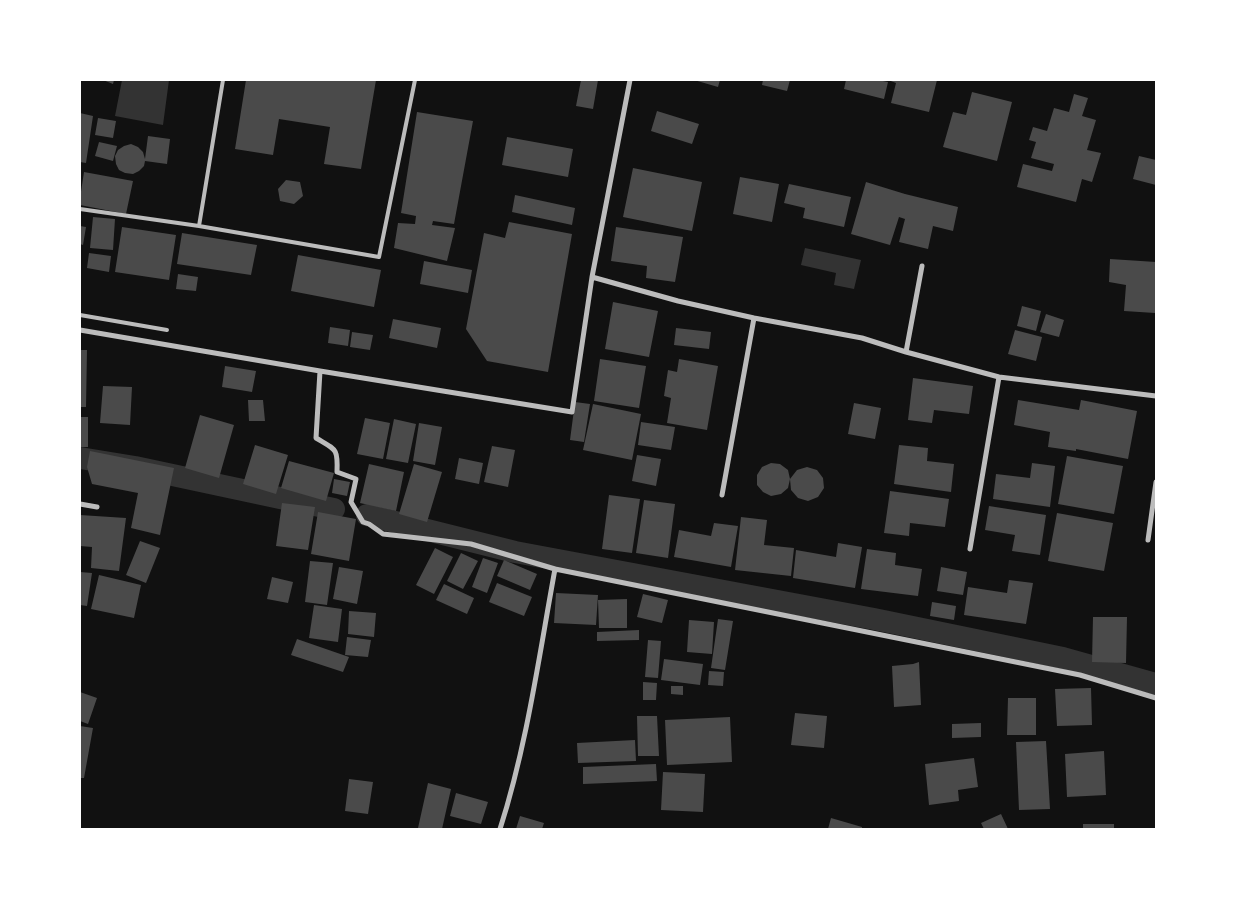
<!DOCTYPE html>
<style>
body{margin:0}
#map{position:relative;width:1236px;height:909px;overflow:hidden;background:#111;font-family:Quicksand,sans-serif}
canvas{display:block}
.frame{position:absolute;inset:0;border:81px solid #fff;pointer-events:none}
</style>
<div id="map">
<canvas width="1236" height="909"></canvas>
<div class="frame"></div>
</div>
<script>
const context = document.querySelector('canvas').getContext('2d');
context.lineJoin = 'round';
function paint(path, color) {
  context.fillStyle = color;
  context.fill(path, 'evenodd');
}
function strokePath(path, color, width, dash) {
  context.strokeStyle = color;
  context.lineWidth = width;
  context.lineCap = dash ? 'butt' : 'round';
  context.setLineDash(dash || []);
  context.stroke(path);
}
const water = new Path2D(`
 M122 80H169L163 125 115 116Z
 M805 248 861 260 854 289 834 285 836 273 801 265Z`);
const canal = new Path2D(`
 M80 458 135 467 280 498 334 509
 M367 515 515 552 874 619 1063 658 1156 684`);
const building = new Path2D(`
 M103 80H114L113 84Z
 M246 80H376L361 169 324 164 330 127 279 119 273 155 235 149Z
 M581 80H598L593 109 576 106Z
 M694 80H720L718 87Z
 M763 80H790L787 91 762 85Z
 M846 80H878L888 82 884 99 844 89Z
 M888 80H937L929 112 891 103 896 83Z
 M972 92 1012 102 997 161 943 147 953 112 966 115Z
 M1074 94 1088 98 1082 116 1096 120 1087 150 1101 153 1092 182 1082 179 1076 202 1017 187 1023 164 1052 171 1054 164 1031 158 1036 142 1029 140 1033 127 1047 131 1054 108 1069 112Z
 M657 111 699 124 692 144 651 131Z
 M417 112 473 121 454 224 433 221 432 225 455 228 447 261 394 248 398 223 415 224 416 216 401 213Z
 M80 113 93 116 86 163 80 162Z
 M98 118 116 121 113 138 95 135Z
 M148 136 170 139 167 164 145 161 144 166 139 171 133 174 125 173 119 170 116 164 115 156 118 150 124 146 131 144 138 147 143 152 145 159Z
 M507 137 573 149 568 177 502 165Z
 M99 142 117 146 113 161 95 156Z
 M1139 156 1156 160V185L1133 179Z
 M633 168 702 182 692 231 623 217Z
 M84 172 133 181 126 214 80 205V198Z
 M740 177 779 184 772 222 733 214Z
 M286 180 300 182 303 196 294 204 280 201 278 189Z
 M866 182 905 194 958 207 953 231 933 226 928 249 899 242 905 219 899 217 890 245 851 234Z
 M789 184 851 197 844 227 803 218 805 208 784 203Z
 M515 195 575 208 572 225 512 212Z
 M93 217 115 219 113 250 90 248Z
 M509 222 572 234 548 372 487 361 466 329 484 233 505 238Z
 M80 226 86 227 83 245 80 244Z
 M122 227 176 235 169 280 115 272Z
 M616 227 683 237 675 282 646 278 647 266 611 261Z
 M182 233 257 245 251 275 177 264Z
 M89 253 111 256 109 272 87 268Z
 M298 255 381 270 374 307 291 291Z
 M1110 259 1156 262 1155 313 1124 311 1126 285 1109 282Z
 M424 261 472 270 468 293 420 284Z
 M178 274 198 277 196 291 176 289Z
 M613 302 658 311 649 357 605 349Z
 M1022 306 1041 311 1036 331 1017 326Z
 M1046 314 1064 320 1059 337 1040 332Z
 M393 319 441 328 437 348 389 338Z
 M330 327 350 330 348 346 328 343Z
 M676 328 711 332 709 349 674 345Z
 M1015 330 1042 337 1036 361 1008 354Z
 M352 332 373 335 370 350 350 347Z
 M80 350H87L86 407H80Z
 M600 359 646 366 639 408 594 401Z
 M679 359 718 366 707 430 667 423 671 398 664 396 668 370 677 372Z
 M225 366 256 371 252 392 222 387Z
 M913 378 973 386 969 414 934 410 932 423 908 420Z
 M103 386 132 387 130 425 100 423Z
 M248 400H263L265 421H249Z
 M1018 400 1079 410 1081 400 1137 411 1128 459 1076 449V451L1048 447 1050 432 1014 425Z
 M575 402 590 404 584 442 570 440Z
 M854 403 881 408 875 439 848 434Z
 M593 404 641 414 632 460 583 450Z
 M200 415 234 425 219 478 185 468Z
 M80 417H88V447H80Z
 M365 418 390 423 383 459 357 454Z
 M394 419 416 424 408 463 386 459Z
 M641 422 675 427 671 450 638 445Z
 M419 423 442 427 435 465 413 461Z
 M255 445 288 455 276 494 243 484Z
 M899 445 928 448 927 461 954 464 951 492 894 484Z
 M492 446 515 450 508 487 484 482Z
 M90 451 174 468 160 535 131 528 138 493 92 484 87 467Z
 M637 455 661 459 656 486 632 481Z
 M1067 456 1123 466 1114 514 1058 504Z
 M459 458 483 463 479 484 455 479Z
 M289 461 334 473 326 501 281 488Z
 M771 463 780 464 788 470 790 479 797 470 807 467 817 470 823 478 824 488 818 497 808 501 798 498 791 490 790 479 788 488 781 494 771 496 763 492 757 485V475L762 467Z
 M1032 463 1055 466 1050 507 993 499 996 474 1030 478Z
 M369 464 404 472 396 511 360 503Z
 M414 464 442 472 427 522 399 514Z
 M334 479 350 482 347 496 332 493Z
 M890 491 949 499 945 527 910 523 909 536 884 533Z
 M609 495 640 499 632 553 602 549Z
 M644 500 675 504 668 558 636 553Z
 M282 503 315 507 308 550 276 546Z
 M989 506 1046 515 1040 555 1012 551 1015 535 985 530Z
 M318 512 356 519 349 561 311 554Z
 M1057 513 1113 523 1104 571 1048 561Z
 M80 515 126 518 119 571 91 568 92 547 80 546Z
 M741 517 767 520 764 545 794 548 791 576 735 570Z
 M714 523 738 526 731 567 674 557 679 530 711 536Z
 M140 541 160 548 146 583 126 575Z
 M838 543 862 547 855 588 793 578 796 550 836 557Z
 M435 548 453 557 434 594 416 585Z
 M867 549 896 553 895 565 922 569 918 596 861 589Z
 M461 553 478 561 463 589 447 581Z
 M483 558 498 563 487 593 472 587Z
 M504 560 537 574 530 590 497 576Z
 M310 561 333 563 327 605 305 602Z
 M339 567 363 571 357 604 333 599Z
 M941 567 967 572 963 595 937 591Z
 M80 572 92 573 87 606 80 605Z
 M99 575 141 585 134 618 91 609Z
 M272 577 293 582 288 603 267 599Z
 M1009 580 1033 583 1026 624 964 615 968 587 1007 593Z
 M497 583 532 597 524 616 489 602Z
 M444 584 474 598 467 614 436 600Z
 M556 593 598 595 596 625 554 623Z
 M643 594 668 600 662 623 637 617Z
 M627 599V628H599L598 600Z
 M932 602 956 606 954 620 930 616Z
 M314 605 342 609 338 642 309 638Z
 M349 611 376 613 374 637 348 634Z
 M1093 617H1127L1126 663 1092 662Z
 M718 619 733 621 725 670 711 668Z
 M689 620 714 622 712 654 687 652Z
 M639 630V640L597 641V632Z
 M347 637 371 640 368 657 345 655Z
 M297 639 349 657 343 672 291 655Z
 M648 640 661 641 658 678 645 677Z
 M664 659 703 664 700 685 661 680Z
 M919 662 921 705 894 707 892 666 913 664Z
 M709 671 724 672 723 686 708 685Z
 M643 682 657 683 656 700H643Z
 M671 686H683V695L671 694Z
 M1091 688 1092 725 1057 726 1055 689Z
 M80 692 97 698 88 724 80 721Z
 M1008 698H1036V735H1007Z
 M795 713 827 716 824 748 791 745Z
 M637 716H657L659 756H638Z
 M730 717 732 762 667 765 665 720Z
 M981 723V737L952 738V724Z
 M80 726 93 728 84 778H80Z
 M635 740 636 761 578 763 577 743Z
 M1046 741 1050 809 1019 810 1016 742Z
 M1104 751 1106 795 1067 797 1065 754Z
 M974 758 978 787 958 790 959 801 929 805 925 764Z
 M656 764 657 781 583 784V767Z
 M663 772 705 774 703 812 661 810Z
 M349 779 373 782 368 814 345 811Z
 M428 783 451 789 442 829 418 828Z
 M456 793 488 802 481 824 450 816Z
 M1001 814 1008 829H984L981 823Z
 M520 816 544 823 542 829H516Z
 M831 818 862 827V829H828Z
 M1083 824H1114V829H1083Z`);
const service = new Path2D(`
 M80 209 199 226 379 257 415 80
 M199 226 223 80
 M80 315 167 330`);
const minor = new Path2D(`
 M592 277 678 301 754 318 862 338 906 352 999 377 1156 396
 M80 330 320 371 572 412 592 277 630 80
 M906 352 922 266
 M320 371 316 438C336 450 338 448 337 472L356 479 351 502 363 522 369 524 383 534 471 544 555 569
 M722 495 754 318
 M80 504 97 507
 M1148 540 1156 482
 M970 549 999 377
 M500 829C527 745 539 656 555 569L1080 675 1156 698`);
paint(water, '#333');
strokePath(canal, '#333', 22);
paint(building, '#4a4a4a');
strokePath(service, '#bcbcbc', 4);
strokePath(minor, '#bcbcbc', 5);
</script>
